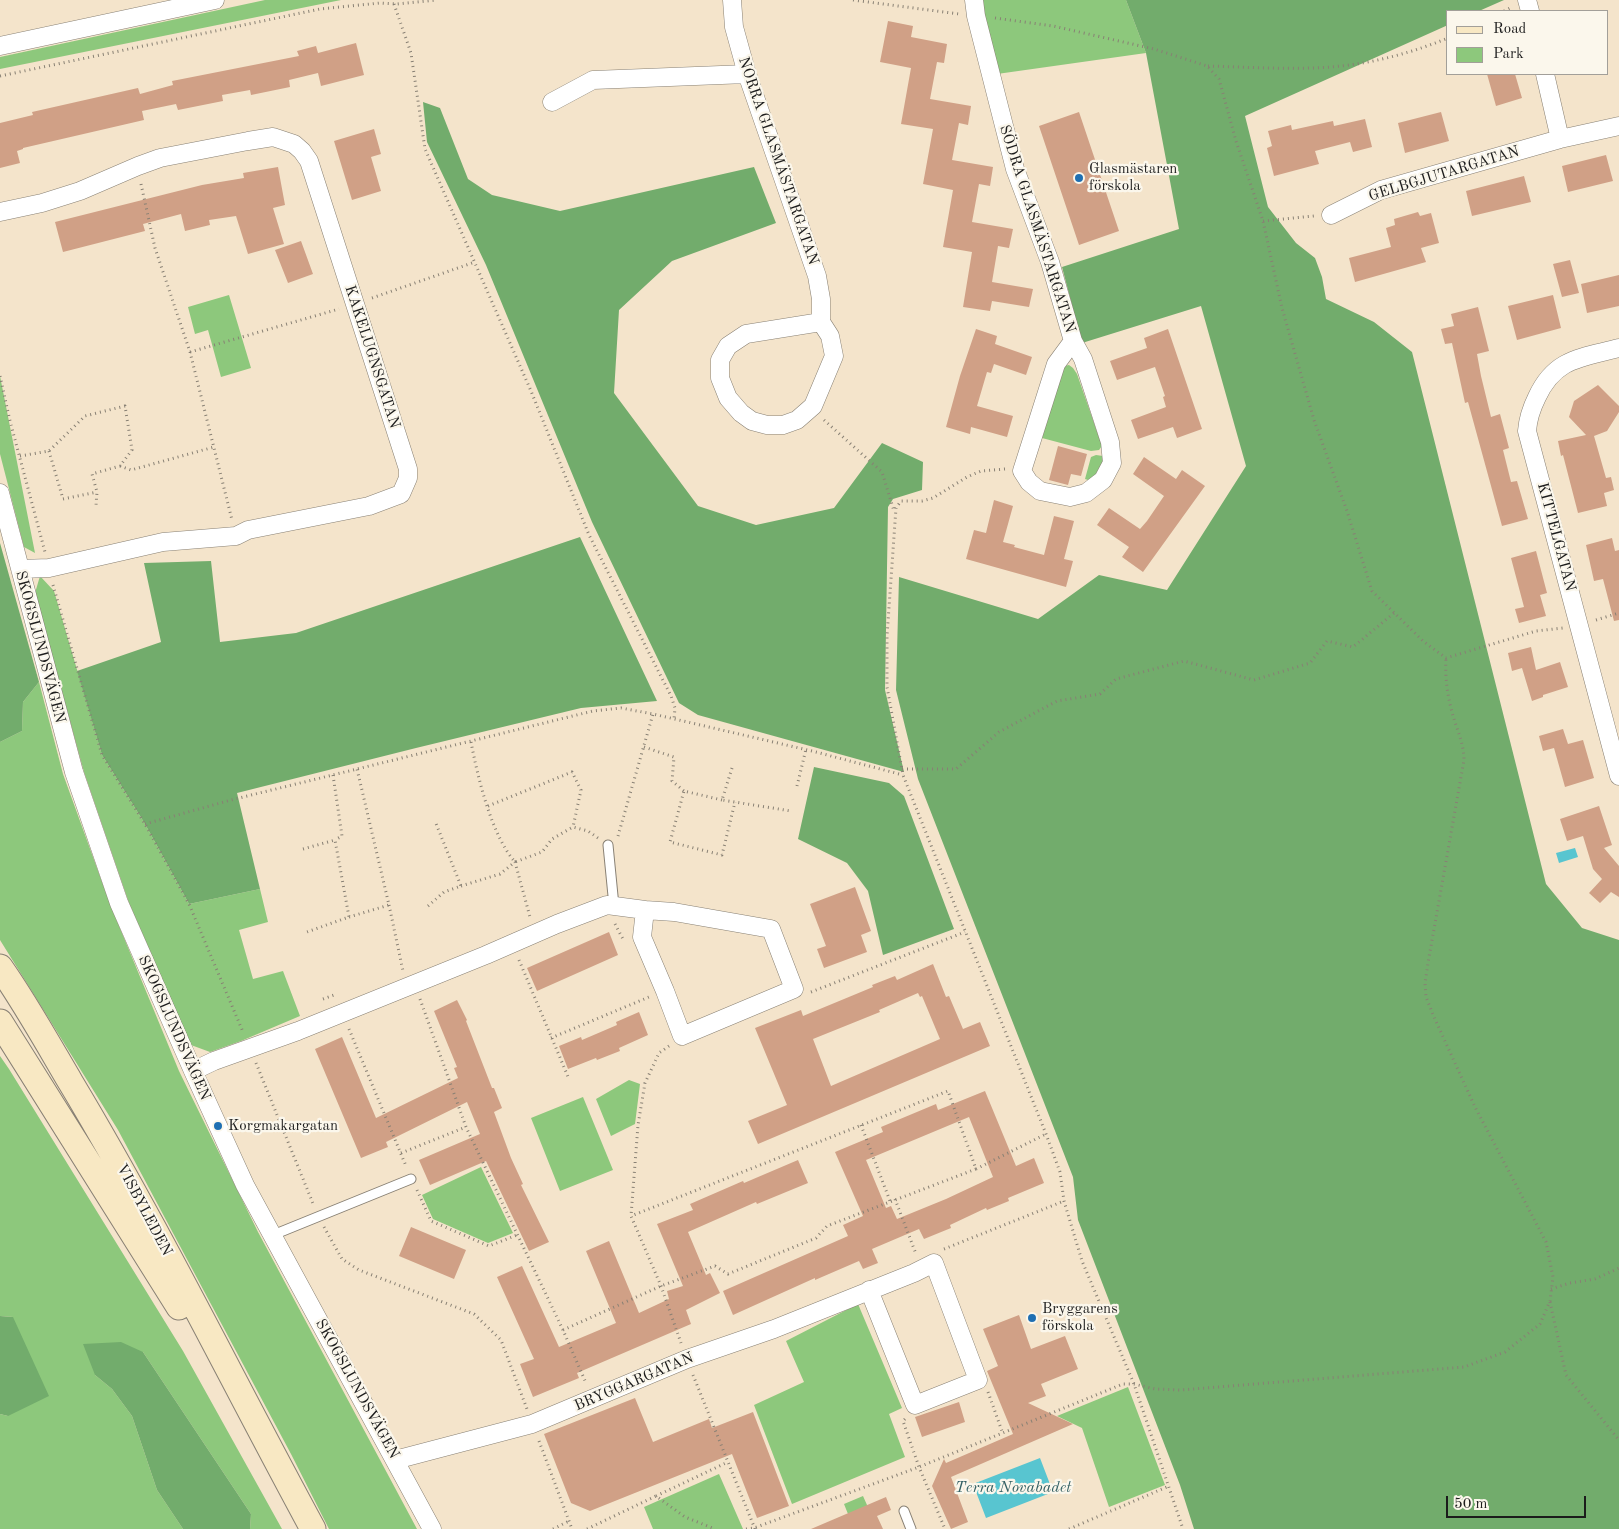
<!DOCTYPE html>
<meta charset="utf-8">
<style>
body{margin:0}
#map{position:relative;width:1619px;height:1529px;overflow:hidden;background:#f4e4cb;font-family:"Old Standard TT",serif}
canvas{display:block}
.legend{position:absolute;left:1446px;top:10px;width:162px;height:65px;box-sizing:border-box;background:#fbf7ec;border:1px solid #a29f99;margin:0;padding:6px 9px;list-style:none;font-size:15px;color:#1c1c1c}
.legend li{display:flex;align-items:center;gap:10px;height:25px}
.legend b{width:25px;border:1px solid #a29f99}
.scale{position:absolute;left:1446px;top:1496px;width:140px;height:22px;box-sizing:border-box;border:2px solid #1c1c1c;border-top:0;padding-left:6px;font-size:15px;line-height:18px;white-space:nowrap;color:#1c1c1c;-webkit-text-stroke:4px #fbf7ec;paint-order:stroke}
</style>
<div id="map">
<canvas width="1619" height="1529"></canvas>
<ul class="legend">
<li><b style="height:6px;background:#f8e8c3"></b>Road</li>
<li><b style="height:14px;background:#8dc87c"></b>Park</li>
</ul>
<div class="scale">50 m</div>
</div>
<script>
const context = document.querySelector('canvas').getContext('2d');
context.lineJoin = 'round';
function paint(path, color) {
  context.fillStyle = color;
  context.fill(path, 'evenodd');
}
function strokePath(path, color, width, dash) {
  context.strokeStyle = color;
  context.lineWidth = width;
  context.lineCap = dash ? 'butt' : 'round';
  context.setLineDash(dash || []);
  context.stroke(path);
}
function write(font, color, halo, rows, align = 'center') {
  context.font = font + ' "Old Standard TT",serif';
  context.lineWidth = 4.5;
  context.setLineDash([]);
  context.textBaseline = 'middle';
  context.strokeStyle = halo;
  context.fillStyle = color;
  for (const [text, x, y, turn = 0] of rows) {
    context.save();
    context.translate(x, y);
    context.rotate((+turn || 0) * Math.PI / 180);
    context.textAlign = isNaN(turn) ? turn : align;
    if (halo) context.strokeText(text, 0, 0);
    context.fillText(text, 0, 0);
    context.restore();
  }
}
const green = new Path2D(`
 M265 0H350H341L0 69V57Z
 M982 0H1126L1146 53 997 74 981 8Z
 M229 295 251 368 221 377 208 330 195 334 188 307Z
 M1069 365 1073 368 1077 374 1102 446 1099 450 1091 451 1042 438 1064 366Z
 M0 376 35 553 24 547 0 454Z
 M1096 455 1103 456C1106 465 1097 474 1091 481L1085 479 1091 457Z
 M40 576 54 591 102 755 145 824 189 904 260 889 268 922 239 930 253 979 283 971 300 1016 241 1041 210 1052 191 1045 129 903 84 772 35 593Z
 M39 682 63 774 110 904 179 1071 258 1232 417 1529H329L291 1454 118 1130 0 940V742L22 731 23 702Z
 M0 1056 9 1069 183 1351 282 1529H250L251 1514 143 1352 95 1375 112 1389 132 1416 157 1490 183 1529H0V1414L8 1416 13 1317 0 1316Z
 M629 1080 640 1084 635 1124 611 1136 596 1099Z
 M583 1097 613 1170 560 1191 531 1118Z
 M481 1167 513 1233 488 1243 433 1219 422 1195Z
 M858 1304 902 1408 889 1414 905 1457 792 1504 754 1405 804 1382 786 1341Z
 M1128 1387 1165 1485 1109 1507 1082 1428 1057 1416Z
 M719 1474 743 1529H653L644 1507Z
 M863 1496 875 1523 854 1529 844 1504Z`);
const forest = new Path2D(`
 M1126 0H1504L1479 11H1448V25L1245 116 1268 207 1296 243 1315 258 1322 277 1326 299 1374 322 1412 352 1546 884 1582 928 1619 940V1529H1194L1180 1485 1078 1220 1073 1177 918 779 896 690 899 577 1038 619 1099 575 1167 590 1246 466 1201 306 1082 343 1062 267 1179 229 1146 53Z
 M423 102 440 108 468 179 492 195 560 211 754 167 776 223 672 261 619 310 614 393 698 506 756 525 834 508 882 443 923 462 922 490 893 499 888 507 885 690 904 772 698 715 679 703 592 522 486 265 427 142Z
 M580 537 657 701 581 708 416 748 237 793 260 889 189 904 145 824 102 755 77 671 161 642 144 563 211 561 220 642 296 633Z
 M0 543 39 682 23 702 22 731 0 742Z
 M814 767 889 783 904 796 954 929 883 955 868 891 847 863 798 839Z
 M0 1316 13 1317 49 1396 8 1416 0 1414Z
 M121 1342 143 1352 251 1514 250 1529H183L157 1490 132 1416 112 1389 95 1375 83 1344Z`);
const water = new Path2D(`
 M1575 848 1578 857 1559 863 1556 853Z
 M1040 1458 1053 1492 986 1518 973 1484Z`);
const building = new Path2D(`
 M888 21 913 26 911 37 947 44 944 63 937 62 930 99 971 106 968 125 959 123 952 160 993 167 990 186 979 184 972 222 1013 229 1009 248 998 246 992 282 1033 289 1029 307 992 301 990 311 963 307 972 252 943 247 953 190 923 184 933 129 901 124 911 68 880 62Z
 M356 43 364 75 321 86 318 73 289 80 290 87 251 95 250 90 222 95 223 101 178 110 176 104 142 111 144 120 23 148V149L17 151 20 163 0 168V123L33 115 32 112 138 88 140 94 173 85 172 81 299 56 297 51 316 46 318 53Z
 M1487 74H1515L1522 98 1496 106Z
 M1079 112 1119 231 1079 245 1039 126Z
 M1441 112 1449 141 1405 153 1398 123Z
 M1365 119 1372 147 1353 152 1350 142 1315 151 1319 164 1274 176 1267 148 1272 146 1268 131 1291 125 1292 130 1333 121 1334 126Z
 M374 129 381 154 371 157 381 191 352 200 334 141Z
 M1606 155 1613 181 1568 192 1562 166Z
 M278 167 285 205 273 208 284 244 248 254 236 216 209 220 210 225 185 231 181 214 143 224 145 231 63 252 55 222 202 185 244 178 243 173Z
 M1524 176 1531 202 1472 216 1466 191Z
 M1418 212 1420 216 1431 213 1439 243 1421 248 1426 262 1355 282 1349 258 1391 247 1386 228 1395 225 1394 219Z
 M301 241 313 274 288 283 275 250Z
 M1570 260 1579 293 1562 297 1553 264Z
 M1619 275V306L1587 313 1581 284Z
 M1553 295 1561 328 1517 340 1508 306Z
 M1478 307 1489 351 1477 354 1481 376 1491 417 1500 414 1509 448 1503 450 1511 482 1517 481 1528 519 1502 526 1468 402 1465 403 1452 343 1445 344 1441 329 1454 326 1451 314Z
 M976 329 997 336 995 344 1032 357 1026 375 994 364 991 373 987 372 977 406 1013 416 1007 437 971 427 970 434 946 427 960 376Z
 M1168 329 1202 429 1177 438 1173 427 1138 439 1131 420 1166 407 1163 397 1165 396 1155 367 1117 380 1110 361 1147 348 1144 338Z
 M1598 385 1619 406V412L1607 431 1594 436 1606 478 1611 477 1614 490 1604 493 1607 506 1578 513 1563 455 1561 456 1558 441 1586 435 1569 417 1574 401Z
 M1058 446 1087 454 1081 476 1071 474 1068 485 1049 480Z
 M1144 457 1176 479 1182 470 1205 486 1143 572 1122 557 1129 547 1097 525 1109 508 1140 529 1147 521 1164 496 1133 474Z
 M994 500 1013 506 1003 542 1015 545 1014 547 1044 555 1054 516 1074 521 1064 559 1073 561 1066 587 966 559 974 530 986 533Z
 M1612 538 1615 551 1619 550V620L1614 621 1603 579 1594 581 1586 545Z
 M1536 551 1547 593 1540 595 1546 616 1519 623 1515 609 1524 607 1511 558Z
 M1531 647 1536 670 1560 662 1568 687 1543 695V697L1532 701 1522 668 1512 671 1508 653Z
 M1563 729 1568 744 1583 740 1594 778 1565 787 1554 748 1543 751 1539 736Z
 M1599 806 1612 845 1604 848 1619 866V897L1611 892 1600 903 1589 893 1602 879 1593 869 1583 836 1567 841 1560 819Z
 M855 887 871 931 861 935 867 952 824 968 817 949 826 946 810 904Z
 M609 932 618 955 537 991 527 968Z
 M933 964 946 997 949 996 963 1029 980 1022 990 1046 758 1144 748 1121 787 1105 755 1028 801 1010 803 1016 873 987 872 985 895 976 897 980ZM918 993 920 997 922 996 940 1039 831 1086 813 1039 880 1012 879 1010Z
 M457 1000 467 1020 466 1021 492 1088H494L502 1108 494 1112 511 1158 523 1184 521 1185 549 1242 529 1251 486 1161 430 1185 419 1160 480 1134 467 1102 386 1142 388 1147 361 1158 315 1049 342 1037 376 1118 458 1078 454 1068 457 1067 434 1011Z
 M639 1012 648 1035 619 1048 620 1051 597 1060 596 1058 568 1069 559 1046 581 1037 582 1040 617 1025 616 1022Z
 M985 1091 1016 1166 1034 1158 1044 1183 1008 1198 1009 1201 987 1210 986 1208 950 1225 951 1228 924 1239 919 1229 872 1249 878 1263 863 1269 859 1261 815 1280V1278L733 1315 723 1291 848 1236 843 1225 863 1216 835 1152 883 1132 881 1127 936 1104 938 1110ZM969 1117 993 1177 946 1199 897 1219 891 1206 886 1208 866 1160Z
 M798 1160 808 1183 757 1204 756 1202 688 1232 706 1275 710 1273 720 1293 686 1310 691 1324 577 1373 579 1378 533 1397 520 1364 534 1359 497 1277 522 1266 559 1347 616 1323 586 1251 609 1241 639 1313 669 1299 667 1291 683 1286 657 1224 693 1210 690 1204 743 1181 744 1183Z
 M411 1227 466 1250 454 1279 399 1256Z
 M1019 1315 1031 1349 1065 1336 1078 1369 1041 1384 1046 1396 1028 1403 1073 1424 951 1477 968 1522 951 1529 932 1486 944 1459 946 1463 1013 1434 987 1371 998 1366 983 1329Z
 M635 1398 653 1442 709 1419 712 1428 753 1412 789 1506 757 1518 732 1454 590 1511 571 1503 544 1434Z
 M959 1402 965 1422 922 1437 915 1417Z
 M886 1497 891 1510 877 1516 883 1529H811Z`);
const path = new Path2D(`
 M853 0 959 14
 M394 4 411 53 425 149 531 391 589 535 671 696 675 708 674 719
 M1504 11 1510 8
 M995 18 1053 26 1154 49 1207 66 1219 79 1236 141 1263 221 1282 308 1314 420 1347 511 1372 591 1423 641 1446 658 1536 631 1563 628
 M1208 66C1242 67 1276 69 1311 68 1358 67 1404 56 1448 38
 M0 76 320 9 380 3 397 4 437 0
 M141 184 155 248 190 352 232 520
 M1263 221 1314 216
 M372 298 475 262
 M190 352 339 309
 M0 376 10 421 45 552
 M824 420 882 472 894 511
 M49 451 63 499 97 492
 M20 456 49 451 85 416 125 406 132 450 120 466 92 474 97 492 96 505
 M120 466 131 470 214 447
 M1005 469 981 471 967 477 933 498 922 501H901L896 508 887 636V687L903 775 1046 1134 1060 1172 1064 1201 1082 1261 1134 1384 1183 1529
 M53 585 102 755 145 824 189 904 243 1032
 M1596 620 1619 613
 M471 742C478 778 491 834 515 862L542 852 552 839 573 827 588 831 598 838
 M644 747 674 757 672 781 684 791
 M732 768 722 800 791 811
 M902 769H956L999 732 1057 701 1100 694 1116 679 1184 661 1254 680 1310 663 1327 641 1353 647 1394 613
 M333 775 342 836 335 840
 M797 786 806 749
 M722 800 684 791 670 842 722 855 735 802
 M488 806 572 772 581 790 573 827
 M145 824 231 800 593 711 621 708 653 714 812 751 903 775
 M618 836 653 714
 M303 849 335 840 349 917 304 933
 M461 886 500 874 515 862 530 917
 M389 905 403 971
 M428 906 444 892 461 886 435 821
 M349 917 389 905 357 769
 M615 924 624 941
 M519 960 569 1079
 M811 992 965 932
 M323 999 334 995
 M420 999 466 1127 563 1330 586 1383
 M349 1029 406 1166
 M551 1038 649 997
 M669 1046 659 1053 645 1083 638 1125 631 1216 661 1286 681 1343
 M256 1063 314 1206
 M861 1125 890 1201
 M401 1153 466 1127
 M976 1169 1046 1134
 M417 1190 431 1221 489 1246 517 1235
 M895 1199 916 1254
 M324 1227 342 1259 359 1270 474 1314 501 1340 527 1409
 M944 1249 1064 1201
 M1551 1289 1570 1283 1595 1279 1619 1268
 M1550 1302 1566 1375 1619 1440
 M563 1330 661 1286 715 1266 728 1274 816 1238 827 1226 976 1169 948 1091 631 1216
 M693 1375 755 1529
 M988 1392 1003 1434
 M905 1419 903 1421 919 1467 945 1529
 M539 1441 572 1529
 M656 1496 728 1462
 M553 1529 569 1521
 M587 1529 656 1496 685 1517 715 1529
 M746 1529 754 1528 919 1467 1123 1384H1134L1155 1389 1181 1390 1464 1367 1505 1352 1540 1324 1550 1301 1553 1277 1546 1242 1475 1107 1434 1017 1426 997 1425 983 1428 963 1464 760C1464 743 1456 728 1452 712 1447 694 1445 676 1446 658
 M1069 1529 1169 1486`);
const service = new Path2D(`
 M608 845 614 906
 M273 1235 411 1179
 M904 1511 911 1529`);
const minor = new Path2D(`
 M732 0 734 27 747 74 817 276 821 299V322L830 336 834 356 813 406 797 420 783 425H767L752 421 741 413 728 398 720 378V360L728 346 746 334 821 322
 M974 0 976 16 1015 169 1050 262 1073 341 1083 359 1110 442 1112 463 1103 480 1086 493 1070 497 1040 491 1029 482 1022 471 1056 364 1073 341
 M1527 0 1530 11
 M0 46 215 0
 M1545 74 1560 139
 M552 102 593 80 747 74
 M0 212 42 203 80 191 138 166 160 158 248 141 273 137 294 144 302 151 309 161 408 469V478L401 494 369 506 248 530 236 536 163 542 49 568 20 569
 M1331 215 1381 190 1560 139 1619 126
 M1619 348C1581 358 1555 358 1537 397 1531 409 1528 418 1527 431L1619 776
 M0 493 74 772 119 903 193 1071 245 1185 432 1529
 M193 1071 214 1061 298 1031 486 955 557 924 607 905 645 910 642 937 665 991 682 1036 794 989 771 929 674 912 645 910
 M395 1460 532 1424 687 1359 774 1329 914 1273 934 1263 978 1380 915 1405 869 1290`);
const secondary = new Path2D(`
 M0 967C26 1004 48 1044 71 1083 158 1228 232 1380 313 1529
 M0 1022 179 1307`);
const markers = [
 [1079,178,5,"#1f6fb2"],
 [218,1126,5,"#1f6fb2"],
 [1032,1318,5,"#1f6fb2"]
];
const streetNames = [
 ["NORRA GLASMÄSTARGATAN",778,161,71],
 ["GELBGJUTARGATAN",1444,174,-17],
 ["SÖDRA GLASMÄSTARGATAN",1037,229,72],
 ["KAKELUGNSGATAN",372,357,72],
 ["KITTELGATAN",1556,537,75],
 ["SKOGSLUNDSVÄGEN",40,647,75],
 ["SKOGSLUNDSVÄGEN",174,1028,66],
 ["VISBYLEDEN",144,1210,62],
 ["BRYGGARGATAN",634,1382,-23],
 ["SKOGSLUNDSVÄGEN",357,1389,61]
];
const poiNames = [
 ["Glasmästaren",1089,169],
 ["förskola",1089,186],
 ["Korgmakargatan",228,1126],
 ["Bryggarens",1042,1309],
 ["förskola",1042,1326]
];
const waterNames = [
 ["Terra Novabadet",1013,1488]
];
paint(green, '#8dc87c');
paint(forest, '#72ac6c');
paint(water, '#58c5d0');
paint(building, '#d0a086');
strokePath(service, '#888074', 11);
strokePath(minor, '#888074', 19);
strokePath(secondary, '#888074', 27);
strokePath(path, '#888074', 3, [1, 4]);
strokePath(service, '#fff', 9);
strokePath(minor, '#fff', 18);
strokePath(secondary, '#f8e8c3', 25);
for (const [x, y, r, color] of markers) {
  const dot = new Path2D();
  dot.arc(x, y, r, 0, 2 * Math.PI);
  context.fillStyle = color;
  context.fill(dot);
  strokePath(dot, '#fbf7ec', 2);
}
write('15px', '#1c1c1c', '#fbf7ec', streetNames);
write('15px', '#1c1c1c', '#fbf7ec', poiNames, 'left');
write('italic 16px', '#346064', '#fbf7ec', waterNames);
</script>
